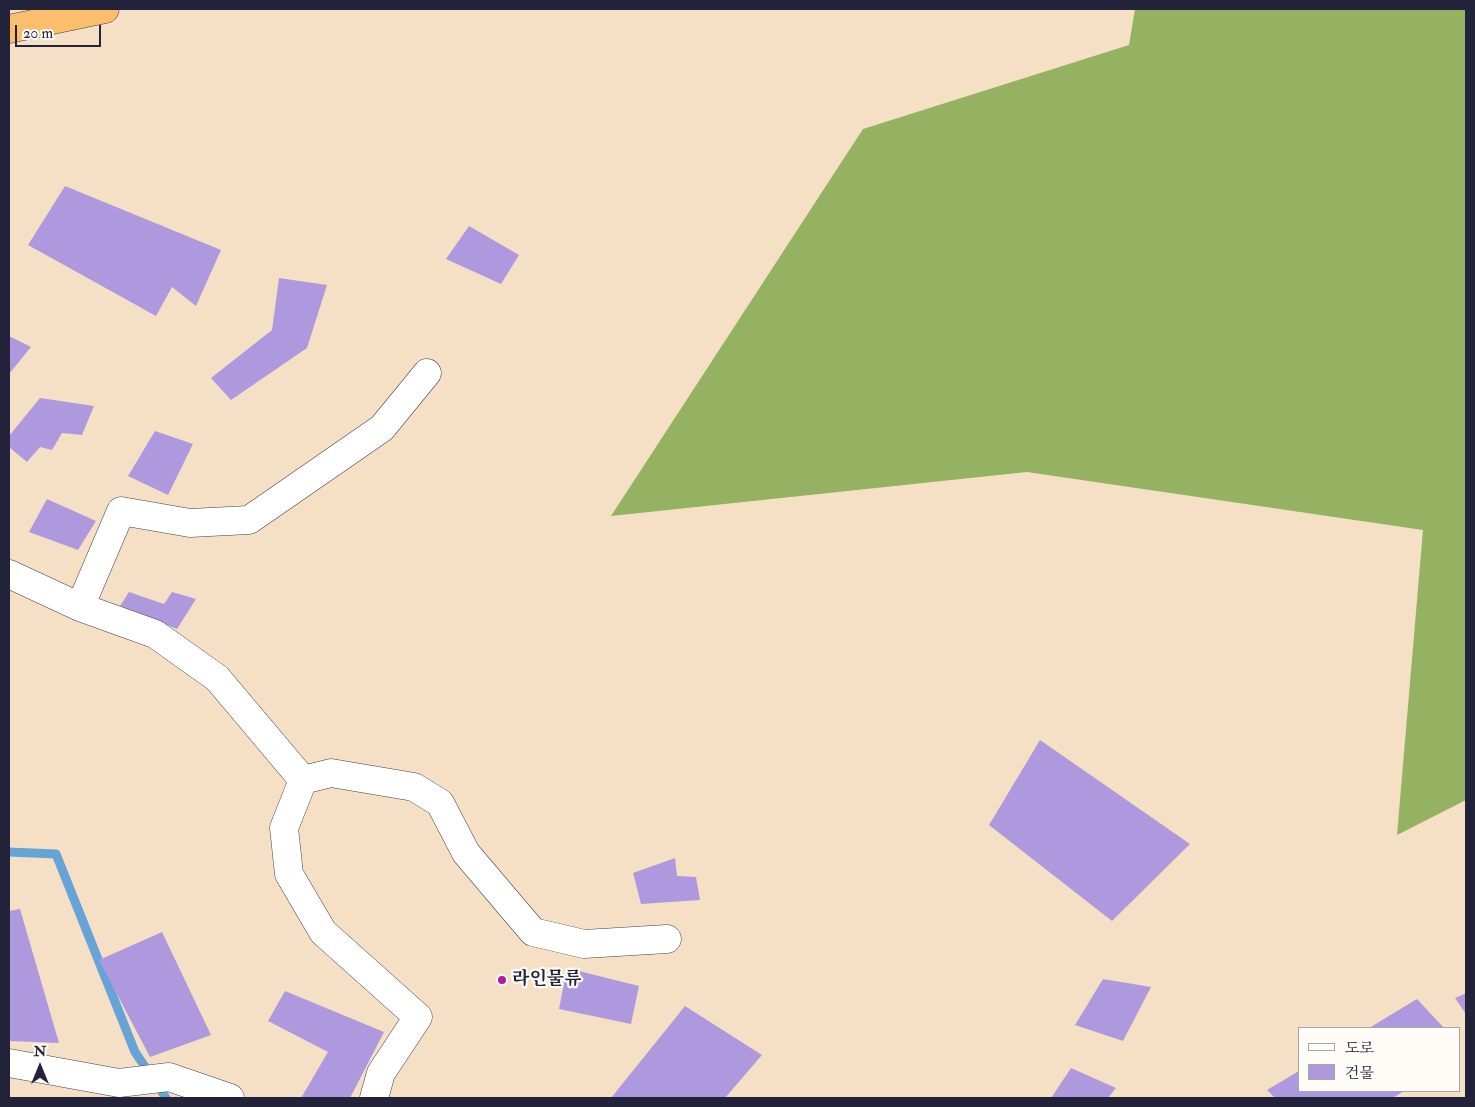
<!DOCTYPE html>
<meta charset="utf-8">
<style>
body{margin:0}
#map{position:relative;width:1475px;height:1107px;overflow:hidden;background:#f5e0c5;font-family:"IM FELL Double Pica","Noto Serif KR",serif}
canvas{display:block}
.frame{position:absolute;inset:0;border:10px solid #22223b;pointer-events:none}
.legend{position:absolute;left:1298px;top:1027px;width:162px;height:65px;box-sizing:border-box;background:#fdfcf7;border:1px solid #a5a5ac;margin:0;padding:6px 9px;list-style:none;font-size:15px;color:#22223b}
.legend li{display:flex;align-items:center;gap:10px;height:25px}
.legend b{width:25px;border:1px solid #a5a5ac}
.north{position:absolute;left:15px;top:1042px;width:50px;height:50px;-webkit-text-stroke:4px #fdfcf7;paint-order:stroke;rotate:0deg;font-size:14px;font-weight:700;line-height:20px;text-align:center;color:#22223b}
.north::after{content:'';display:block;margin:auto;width:18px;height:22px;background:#22223b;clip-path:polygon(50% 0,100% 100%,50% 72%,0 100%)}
.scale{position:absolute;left:15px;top:25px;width:86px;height:22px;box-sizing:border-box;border:2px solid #22223b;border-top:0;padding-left:6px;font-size:15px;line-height:18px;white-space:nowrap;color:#22223b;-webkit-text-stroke:4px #fdfcf7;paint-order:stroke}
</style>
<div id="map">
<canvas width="1475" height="1107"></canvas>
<div class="frame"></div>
<ul class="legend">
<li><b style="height:6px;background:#fff"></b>도로</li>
<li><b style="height:14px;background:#af99de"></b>건물</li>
</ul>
<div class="north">N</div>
<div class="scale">20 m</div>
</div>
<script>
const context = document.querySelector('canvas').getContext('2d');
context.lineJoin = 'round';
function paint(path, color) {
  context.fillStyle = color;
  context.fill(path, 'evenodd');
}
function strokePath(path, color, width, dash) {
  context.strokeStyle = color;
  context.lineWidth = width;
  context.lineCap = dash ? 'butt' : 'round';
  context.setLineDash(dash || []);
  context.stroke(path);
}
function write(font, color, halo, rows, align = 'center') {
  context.font = font + ' "IM FELL Double Pica","Noto Serif KR",serif';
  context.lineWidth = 4.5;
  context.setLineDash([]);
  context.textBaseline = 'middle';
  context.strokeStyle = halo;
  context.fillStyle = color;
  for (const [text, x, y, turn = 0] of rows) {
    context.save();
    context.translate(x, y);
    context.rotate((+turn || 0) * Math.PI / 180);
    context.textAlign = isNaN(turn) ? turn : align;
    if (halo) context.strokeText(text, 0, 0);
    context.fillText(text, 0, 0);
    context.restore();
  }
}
const forest = new Path2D(`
 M1135 9H1466V800L1397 835 1423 530 1027 472 611 516 863 129 1129 45Z`);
const stream = new Path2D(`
 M9 852 56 854 135 1052 166 1098`);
const building = new Path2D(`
 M65 186 221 250 196 306 172 287 156 316 28 245Z
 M469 226 519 255 501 284 446 259Z
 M279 278 327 285 307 348 231 400 211 378 272 330Z
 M9 336 31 347 9 374Z
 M40 398 94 406 82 435 62 433 52 450 40 447 27 462 9 447V436Z
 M155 431 193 444 168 495 128 476Z
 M47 499 96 521 78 550 29 532Z
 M129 592 164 604 172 592 196 599 177 629 120 606Z
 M1040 740 1190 844 1112 921 989 825Z
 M675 858 677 876 696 877 700 900 641 904 633 873Z
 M20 909 59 1043 9 1041V911Z
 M162 932 211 1035 150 1057 99 960Z
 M567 968 639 986 631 1024 559 1009Z
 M1103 979 1151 987 1123 1041 1075 1025Z
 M285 991 384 1032 350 1098H301L328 1052 268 1021Z
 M1466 993V1014L1455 998Z
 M1417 999 1444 1028H1369Z
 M685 1006 762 1055 725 1098H611Z
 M1071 1068 1116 1088 1108 1098H1051Z
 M1299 1071V1091H1404L1393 1098H1275L1267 1090Z`);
const minor = new Path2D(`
 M9 574 80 607 155 634 217 678 303 780
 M80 607 121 511 190 523 249 520 382 428 427 373
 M303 780 331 773 414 787 440 803 466 853 533 932 584 944 667 939
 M303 780 284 828 289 874 323 932 418 1017 381 1073 374 1098
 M9 1063 119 1083 169 1077 230 1098`);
const highway = new Path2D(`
 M9 29 105 9`);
const markers = [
 [502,980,5,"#b5179e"]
];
const poiNames = [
 ["라인물류",512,980]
];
paint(forest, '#95b162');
strokePath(stream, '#66a4d8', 9);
paint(building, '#af99de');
strokePath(minor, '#423e50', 29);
strokePath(highway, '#423e50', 29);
strokePath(minor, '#fff', 28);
strokePath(highway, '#fabe6d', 28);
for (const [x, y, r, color] of markers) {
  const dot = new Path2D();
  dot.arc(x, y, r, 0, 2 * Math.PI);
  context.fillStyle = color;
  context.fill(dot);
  strokePath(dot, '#fdfcf7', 2);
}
write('bold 18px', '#22223b', '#fdfcf7', poiNames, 'left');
</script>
